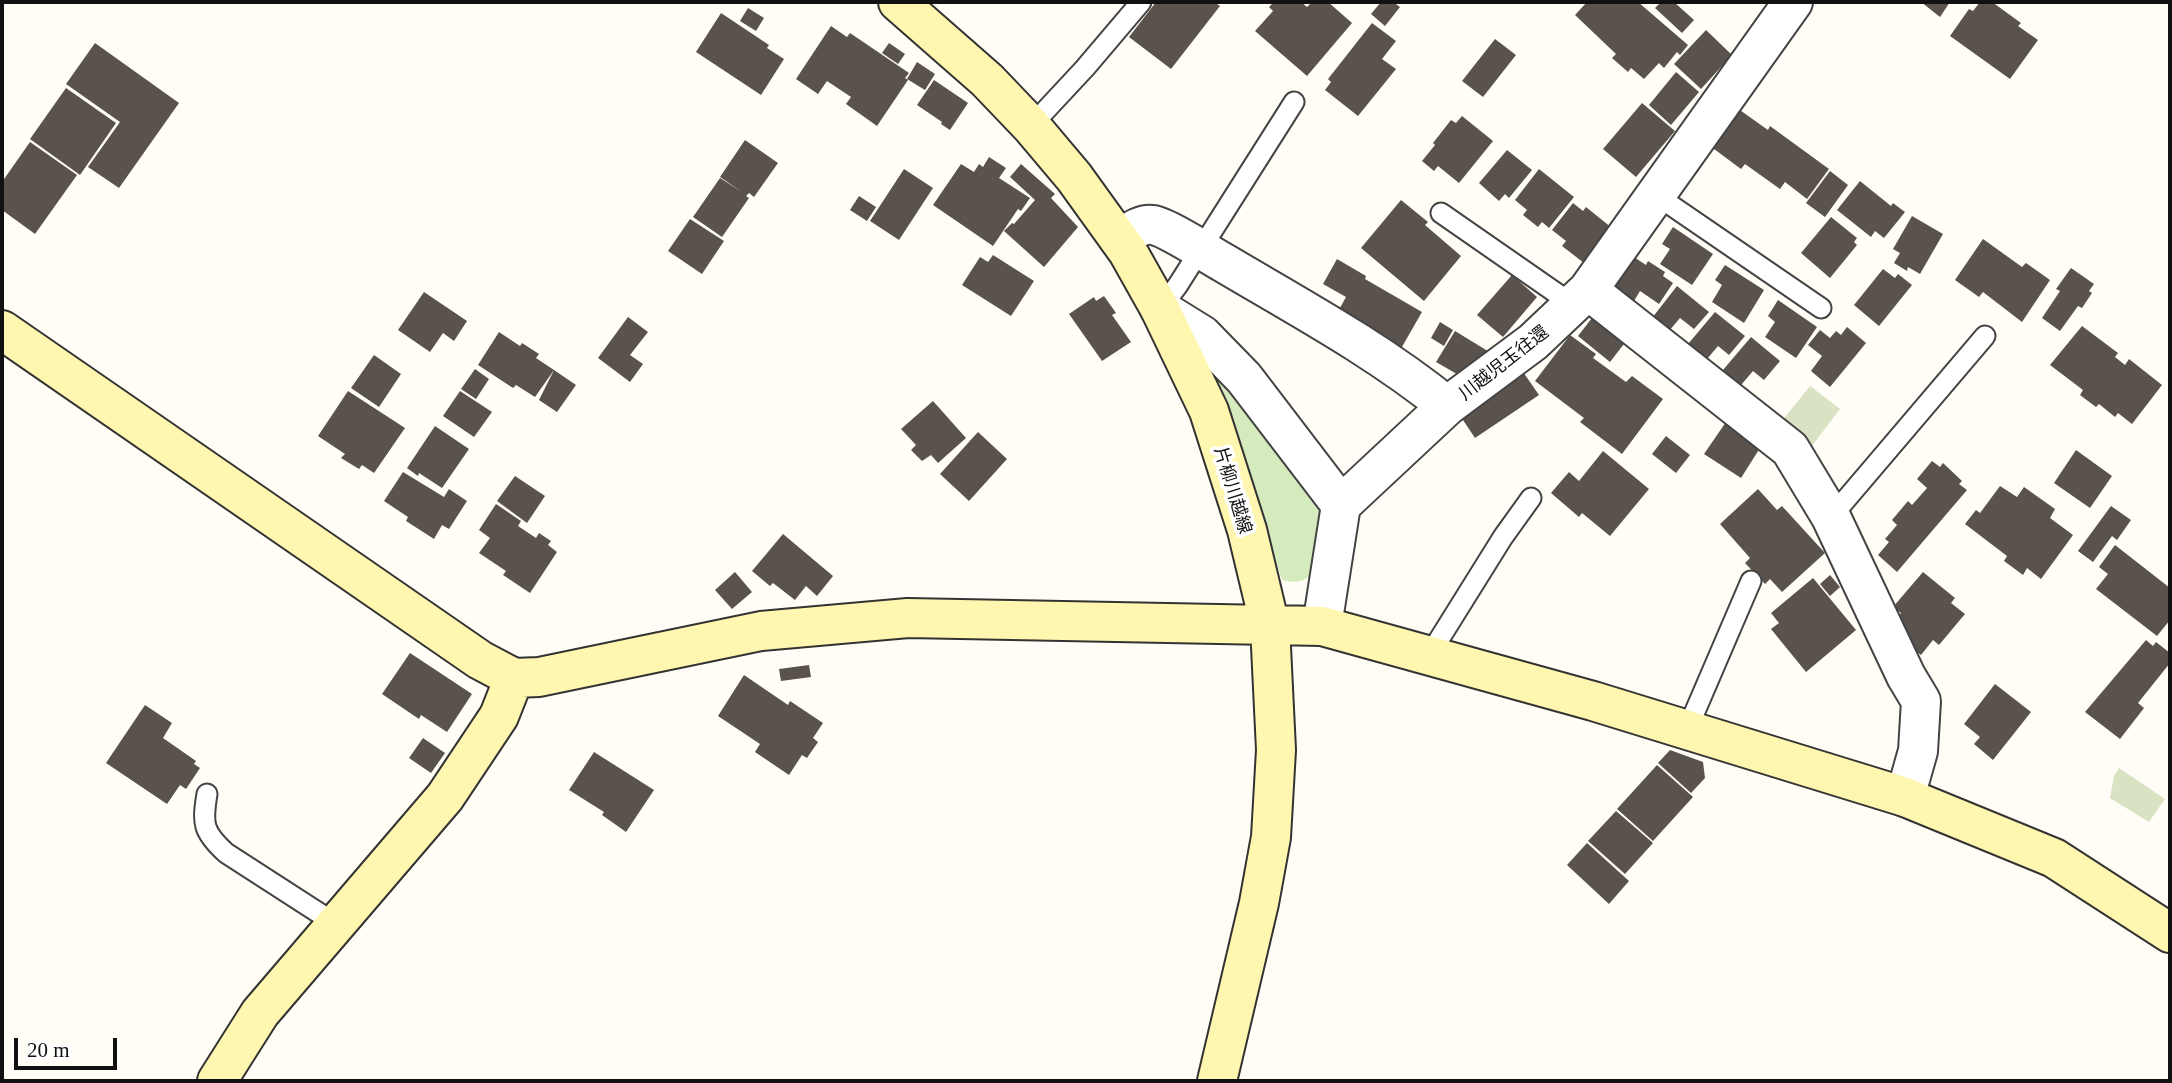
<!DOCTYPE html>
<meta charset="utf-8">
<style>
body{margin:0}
#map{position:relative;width:2172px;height:1083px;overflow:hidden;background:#fffdf5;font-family:Georgia,serif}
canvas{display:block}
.frame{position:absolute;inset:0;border:4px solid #111;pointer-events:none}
.scale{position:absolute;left:14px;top:1038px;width:103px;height:32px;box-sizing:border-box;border:4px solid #111;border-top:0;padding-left:9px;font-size:21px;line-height:24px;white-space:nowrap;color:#111;-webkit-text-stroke:5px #fff;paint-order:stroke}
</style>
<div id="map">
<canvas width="2172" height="1083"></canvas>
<div class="frame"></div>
<div class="scale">20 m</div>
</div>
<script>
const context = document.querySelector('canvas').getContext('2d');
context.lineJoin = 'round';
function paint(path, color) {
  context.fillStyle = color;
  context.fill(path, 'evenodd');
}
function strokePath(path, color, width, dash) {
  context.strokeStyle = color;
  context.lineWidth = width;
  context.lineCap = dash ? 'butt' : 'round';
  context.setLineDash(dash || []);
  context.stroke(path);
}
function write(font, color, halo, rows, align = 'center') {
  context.font = font + ' Georgia,"Noto Sans JP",serif';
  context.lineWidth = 7;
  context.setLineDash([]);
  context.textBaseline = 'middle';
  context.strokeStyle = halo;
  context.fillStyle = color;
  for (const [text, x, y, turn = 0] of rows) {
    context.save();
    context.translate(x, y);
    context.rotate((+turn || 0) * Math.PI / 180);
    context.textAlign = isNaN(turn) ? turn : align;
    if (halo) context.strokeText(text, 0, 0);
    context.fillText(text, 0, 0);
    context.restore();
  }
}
const green = new Path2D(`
 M1224 374 1330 512C1324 541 1324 592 1282 580L1215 378Z`);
const cemetery = new Path2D(`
 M1810 386 1840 409 1808 451 1777 427Z
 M2119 768 2165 799 2149 822 2110 798 2114 776Z`);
const building = new Path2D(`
 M1156 2H1214L1220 6 1171 69 1129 37Z
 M1274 2H1301L1307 7 1312 2H1328L1352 23 1307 76 1255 31 1273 11 1269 7Z
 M1381 2H1393L1400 7 1385 26 1371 14Z
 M1587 2H1638L1688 45 1680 55 1677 52 1664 68 1659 63 1644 79 1631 68 1628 72 1612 58 1616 54 1575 15Z
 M1661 2H1674L1694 20 1682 33 1655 8Z
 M1921 2H1950L1940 17Z
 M1980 2H1992L2021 23 2018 26 2038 40 2010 79 1950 36 1969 9 1973 11Z
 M748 8 764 18 756 31 740 21Z
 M721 13 769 45 767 48 784 59 761 95 696 52Z
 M1372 23 1396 41 1382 59 1396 69 1358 116 1325 90 1331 82 1328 79Z
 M831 26 847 37 850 33 909 73 905 78 908 80 877 126 846 104 851 97 827 81 818 94 796 79Z
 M1706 30 1732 55 1701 89 1674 64Z
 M1495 39 1516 55 1483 97 1462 81Z
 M95 43 179 103 119 188 88 167 120 122 66 84Z
 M889 43 905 54 898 64 882 53Z
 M917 62 935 74 925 90 907 79Z
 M1676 72 1699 92 1671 125 1649 105Z
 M934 80 968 103 950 130 941 124 942 122 917 105Z
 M66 88 116 123 80 175 30 139Z
 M1642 103 1675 131 1636 177 1603 149Z
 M1737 108 1768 130 1770 126 1829 169 1807 199 1785 182 1780 189 1745 164 1741 169 1706 143Z
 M1462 116 1493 141 1459 183 1438 166 1434 171 1422 161 1435 145 1433 143 1451 120 1456 123Z
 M745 140 778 163 754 197 749 193 746 196 749 198 722 237 693 217 720 178 742 192 720 177Z
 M30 142 77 175 35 234 2 210V182Z
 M1507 150 1532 170 1509 198 1505 194 1499 201 1479 183Z
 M989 157 1006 168 999 178 1030 198 1021 211 1018 209 993 246 933 205 961 164 974 172 979 164 983 167Z
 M1021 164 1055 194 1051 198 1078 227 1044 267 1004 231 1012 223 1014 224 1035 200 1010 177Z
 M904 169 933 188 899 240 870 221Z
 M1539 169 1574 197 1549 228 1542 222 1538 227 1523 215 1527 210 1515 200Z
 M1830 171 1848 185 1825 217 1806 203Z
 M1860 181 1891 206 1893 203 1905 212 1884 238 1875 231 1871 237 1837 210Z
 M859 196 876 207 867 221 850 210Z
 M1401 200 1428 222 1425 225 1461 256 1424 301 1361 248Z
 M1573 203 1583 211 1586 207 1612 228 1584 263 1562 246 1566 241 1552 230Z
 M1912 216 1943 234 1920 274 1908 267 1907 271 1894 263 1900 253 1893 249Z
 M1831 217 1857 238 1854 242 1857 245 1830 278 1801 253Z
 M690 219 724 241 702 274 668 251Z
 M1673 227 1713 254 1692 285 1660 264 1670 249 1662 244Z
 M1983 239 2022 267 2026 263 2050 280 2022 322 1983 292 1979 297 1955 280Z
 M993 255 1034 281 1011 316 962 285 980 257 988 262Z
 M1634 257 1646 265 1648 261 1665 272 1663 276 1673 283 1659 304 1640 291 1634 301 1614 288Z
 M1337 259 1366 276 1365 279 1422 312 1399 352 1336 315 1346 297 1323 284Z
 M1725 265 1764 290 1744 323 1712 302 1722 285 1715 280Z
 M2071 268 2094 284 2089 291 2092 293 2082 308 2078 306 2060 331 2042 318 2060 291 2056 289Z
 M1883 269 1895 278 1898 274 1912 285 1879 326 1854 305Z
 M1512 275 1537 297 1503 337 1477 315Z
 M1677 286 1709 312 1694 329 1680 318 1669 331 1652 318Z
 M424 292 467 321 454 341 443 333 430 352 398 330Z
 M1104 296 1116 313 1112 315 1131 342 1102 361 1069 314 1094 297 1096 301Z
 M1778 300 1817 327 1796 358 1765 337 1775 322 1768 316Z
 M1715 312 1745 336 1729 355 1718 346 1702 365 1683 350Z
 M1595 314 1627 340 1610 362 1578 336Z
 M628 317 648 332 630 355 643 364 630 382 598 358Z
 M1440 322 1453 330 1444 346 1431 338Z
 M2082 326 2118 353 2115 357 2125 365 2129 359 2162 385 2132 424 2118 413 2115 417 2099 404 2096 407 2080 395 2083 390 2050 365Z
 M1847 327 1866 343 1830 387 1811 371 1822 356 1808 345 1820 330 1830 338 1836 331 1841 335Z
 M1455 331 1491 353 1462 377 1436 362Z
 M499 332 520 346 522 343 539 354 536 358 554 370 535 397 516 385 513 388 478 365Z
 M1570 335 1596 354 1593 358 1626 382 1632 376 1663 399 1622 454 1580 422 1584 418 1535 381Z
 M1751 337 1780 361 1764 380 1753 371 1735 392 1717 377Z
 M374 355 401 374 379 407 351 388Z
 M475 369 489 379 476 399 461 389Z
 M1521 369 1539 395 1475 438 1457 411Z
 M554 370 576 385 557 412 539 400Z
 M348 391 405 428 374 473 362 465 359 469 341 458 345 454 318 436Z
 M460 391 492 412 474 437 443 416Z
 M933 401 966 438 938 463 931 455 922 461 911 450 916 445 901 429Z
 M1726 422 1760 448 1741 478 1704 454Z
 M435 426 469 449 442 488 419 473 418 476 407 468Z
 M978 432 1007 459 969 501 940 474Z
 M1666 436 1690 455 1676 473 1652 454Z
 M2076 450 2112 476 2090 508 2054 483Z
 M1603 451 1649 489 1610 536 1582 513 1579 517 1551 493 1569 472 1579 481Z
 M1932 461 1940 467 1943 463 1962 481 1959 484 1967 490 1897 572 1878 555 1889 542 1885 539 1897 525 1892 520 1908 501 1912 505 1927 488 1917 479Z
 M403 472 444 497 449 489 467 501 449 529 442 525 434 539 406 521 408 517 384 501Z
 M515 476 545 496 527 523 497 501Z
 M2000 486 2017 497 2024 487 2055 509 2050 518 2073 535 2041 579 2027 568 2023 575 2004 561 2007 556 1965 524 1976 510 1980 513Z
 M1758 489 1777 510 1782 506 1825 553 1782 592 1770 579 1765 584 1745 563 1750 558 1720 524Z
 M496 504 521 521 518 526 536 538 539 533 551 541 548 545 557 552 530 593 503 575 506 571 479 553 490 538 479 530Z
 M2111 506 2131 520 2117 540 2112 536 2093 562 2078 551Z
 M783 534 833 576 817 596 806 586 795 600 773 583 770 586 752 571Z
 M2115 545 2170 588V620L2157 636 2096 589 2108 574 2099 567Z
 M735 572 752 592 732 609 715 590Z
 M1923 572 1955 598 1951 603 1965 614 1939 645 1933 640 1921 655 1907 644 1897 619 1901 613 1893 607Z
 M1830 575 1840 587 1830 596 1820 584Z
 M1813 578 1856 630 1806 672 1771 629 1779 623 1771 613Z
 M2146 640 2153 646 2156 642 2170 653V663L2138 703 2144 708 2120 739 2085 712Z
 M410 653 472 694 447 732 421 715 419 719 382 694Z
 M809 665 811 677 781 681 779 669Z
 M744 675 788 705 790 701 823 723 813 738 818 742 807 758 802 755 789 775 755 752 760 744 718 716Z
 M1995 684 2031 712 1993 760 1974 744 1980 737 1964 724Z
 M145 705 172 723 163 738 196 761 194 764 200 768 186 789 180 785 167 804 106 763Z
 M423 738 445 753 431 773 409 758Z
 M1670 750 1703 762 1705 778 1691 793 1658 763Z
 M594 752 654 790 626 832 602 815 604 812 569 790Z
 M1657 765 1693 797 1653 841 1617 809Z
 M1616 811 1653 843 1625 874 1588 841Z
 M1587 843 1629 881 1609 904 1567 865Z`);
const lane = new Path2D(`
 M1031 126 1085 68 1141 2
 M1656 195 1821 308
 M1441 213 1572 304
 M1160 309 1178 285 1294 102
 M1831 517 1985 336
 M1430 654 1503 537 1531 498
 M1687 730 1751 581
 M207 794C202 824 203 832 226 853L336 924`);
const street = new Path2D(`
 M1119 239C1129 233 1141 223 1153 225 1166 227 1210 255 1224 263 1300 308 1378 350 1447 406
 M1588 290 1790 449 1831 517 1906 676 1921 701 1918 751 1905 797
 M1160 309 1202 335 1244 378 1341 505
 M1322 626 1341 505 1447 406 1533 342 1588 290 1793 2`);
const secondary = new Path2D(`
 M898 2 987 80 1031 126 1074 177 1128 252 1160 309 1209 411 1247 530 1270 626 1276 750 1271 837 1259 903 1217 1081
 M2 330 480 660 514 678 539 677 761 631 908 618 1322 626 1593 701 1905 797 2054 858 2170 933
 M217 1081 260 1013 445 797 499 716 514 678`);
const streetNames = [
 ["川越児玉往還",1503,362,-38],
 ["片柳川越線",1234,490,73]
];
paint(green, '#d5ebbd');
paint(cemetery, '#d9e3c4');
paint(building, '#5a524d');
strokePath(lane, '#444', 23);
strokePath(street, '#444', 42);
strokePath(secondary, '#333', 42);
strokePath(lane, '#fff', 19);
strokePath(street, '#fff', 38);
strokePath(secondary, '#fff6b0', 38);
write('18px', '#111', '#fff', streetNames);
</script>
